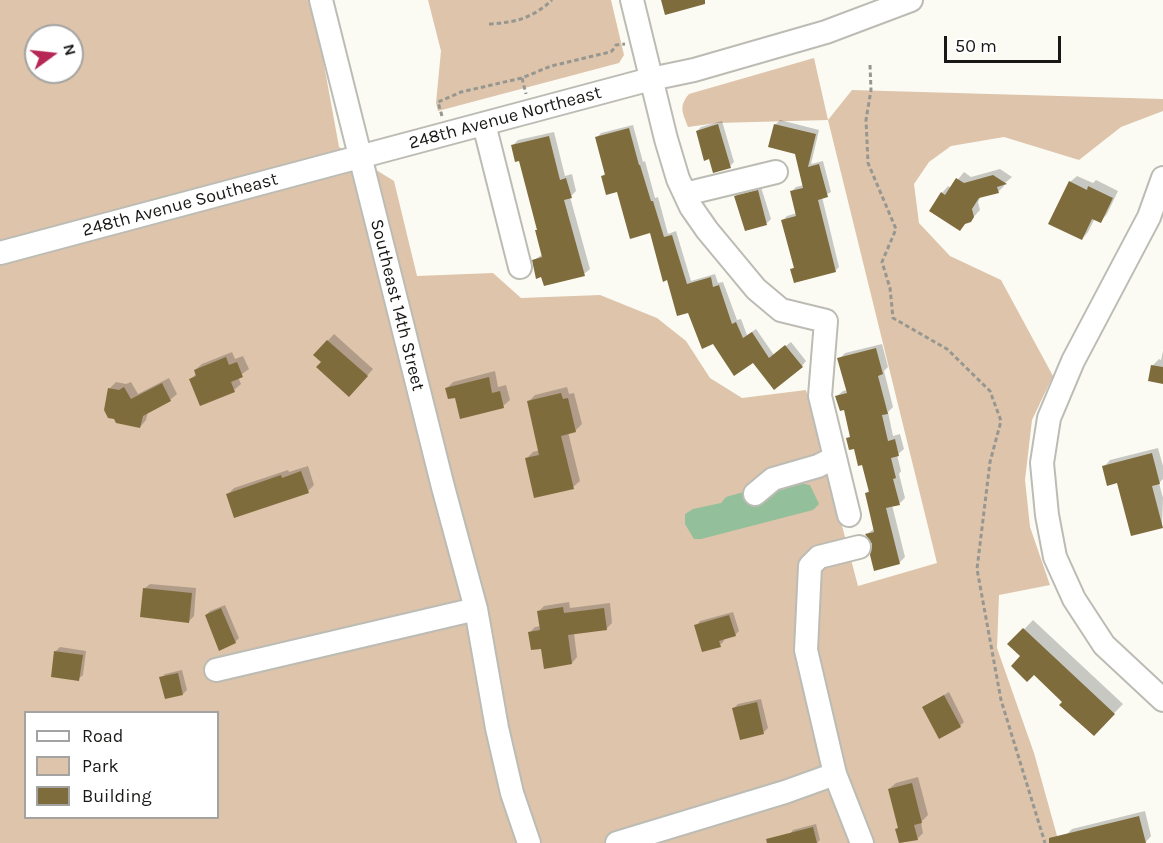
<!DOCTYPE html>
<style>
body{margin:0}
#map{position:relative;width:1163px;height:843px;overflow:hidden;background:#fbfbf4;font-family:Karla,sans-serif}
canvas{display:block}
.legend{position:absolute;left:24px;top:711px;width:195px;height:108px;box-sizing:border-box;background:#fff;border:2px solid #a3a3a2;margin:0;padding:8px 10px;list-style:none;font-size:18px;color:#181916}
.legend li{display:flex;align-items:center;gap:12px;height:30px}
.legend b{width:30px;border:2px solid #a3a3a2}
.north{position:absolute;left:24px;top:24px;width:60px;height:60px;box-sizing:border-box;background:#fff;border:2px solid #a3a3a2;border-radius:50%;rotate:75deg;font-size:16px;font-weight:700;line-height:24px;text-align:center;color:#181916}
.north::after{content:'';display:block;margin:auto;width:21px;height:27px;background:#b62755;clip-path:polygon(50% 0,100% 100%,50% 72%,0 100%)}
.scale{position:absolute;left:944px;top:36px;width:117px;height:27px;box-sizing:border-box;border:3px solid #181916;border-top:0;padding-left:8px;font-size:18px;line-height:21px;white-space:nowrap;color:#181916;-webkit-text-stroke:4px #fff;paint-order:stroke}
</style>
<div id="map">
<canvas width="1163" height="843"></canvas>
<ul class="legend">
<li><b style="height:8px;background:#fff"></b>Road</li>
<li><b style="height:16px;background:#ddc4aa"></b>Park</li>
<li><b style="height:16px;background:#7f6c3d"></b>Building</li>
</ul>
<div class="north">N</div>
<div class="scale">50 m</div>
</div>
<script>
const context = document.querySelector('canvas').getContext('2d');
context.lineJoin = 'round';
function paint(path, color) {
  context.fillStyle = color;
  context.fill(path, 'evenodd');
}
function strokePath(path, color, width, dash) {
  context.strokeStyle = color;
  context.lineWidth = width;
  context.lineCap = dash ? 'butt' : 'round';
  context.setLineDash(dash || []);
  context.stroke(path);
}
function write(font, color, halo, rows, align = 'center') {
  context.font = font + ' Karla,sans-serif';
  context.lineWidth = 4.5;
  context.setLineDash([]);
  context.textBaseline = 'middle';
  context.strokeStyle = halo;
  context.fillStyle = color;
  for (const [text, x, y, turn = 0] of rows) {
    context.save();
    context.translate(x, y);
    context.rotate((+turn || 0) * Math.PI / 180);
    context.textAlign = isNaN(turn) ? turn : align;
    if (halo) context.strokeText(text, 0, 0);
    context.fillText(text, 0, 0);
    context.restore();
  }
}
const green = new Path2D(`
 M0 0H309L319 37 339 147 394 181 417 276 493 273 521 298 600 295 657 318 686 341 710 378 742 398 806 390 858 586 937 563 828 120 717 123 688 127C683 113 678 107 689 94L814 58 828 120 852 90 1163 99V111L1121 127 1079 160 1004 137 951 146 929 162 914 184 919 223 950 256 1001 280 1053 376 1032 420 1025 480 1030 527 1050 585 999 595 997 648 1034 753 1059 843H0ZM36 36H72V72H36ZM26 712H218V818H26Z
 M428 0H611L624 55 619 63 438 111 436 103 441 51Z`);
const water = new Path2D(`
 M798 483 810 485 819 504 813 510 701 539H694L685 524V514L693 509 721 503 726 497 751 490 770 494Z`);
const shadow = new Path2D(`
 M780 120 819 130 811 164 823 161 831 192 822 197 839 267 835 271 792 269 795 266 783 220 787 216 797 213 792 191 796 187 804 185 796 153 770 146 776 124Z
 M722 121 734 162 730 166 710 157 697 131 701 127Z
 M633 125 643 162 645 161 655 198 658 197 668 234 676 231 691 281 715 274 718 283 723 282 737 320 741 319 747 335 756 329 774 355 791 342 806 361 802 366 753 361 714 342 689 312 651 231 618 190 602 176 606 173 596 138 601 133Z
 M554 132 565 176 572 174 576 191 570 197 590 269 584 274 534 260 543 254 539 229 520 159 512 146 518 140Z
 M1000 169 1012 177 1004 184V186L998 192 981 196 978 202 980 210 970 221 931 210 942 193 948 186 951 188 964 172 971 177Z
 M1077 176 1093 183 1096 180 1118 191 1107 214 1101 221 1095 218 1088 232 1082 239 1070 182Z
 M761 187 771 219 767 223 746 229 736 196 740 192Z
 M334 334 373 369 355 389 315 355Z
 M882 344 888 367 884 371 893 407 888 412 893 436 900 434 904 449 897 455 901 471 899 474 905 498 900 503 892 505 905 557 899 563 874 544 867 534 875 528 866 493 870 490 863 463 848 439 851 435 845 408 837 396 843 391 847 390 839 359 845 353Z
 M1163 351V382L1152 366 1159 359 1161 360Z
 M232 352 235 359 243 356 249 369 238 377 241 384 234 390 201 404 191 379 197 373 195 370 202 364Z
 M495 371 498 387 506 385 510 400 503 406 456 396 447 388 453 382Z
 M169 378 177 394 170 400 148 411 146 420 140 427 110 388 116 382 126 384 131 382 138 394Z
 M567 387 569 394 574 393 582 424 575 431 568 432 580 481 573 487 526 459 533 452 540 450 528 402 535 395Z
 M1158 448 1163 466V479L1159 483 1163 498 1162 526 1104 467 1110 460Z
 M308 466 314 485 308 491 228 494 234 488 288 470 289 472Z
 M150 584 196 588 194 616 188 622 144 589Z
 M569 602 570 608 610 603 612 623 606 629 574 633 577 657 572 663 543 647 529 633 535 627 541 626 539 611 544 606Z
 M225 605 239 638 235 642 206 615 210 611Z
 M733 612 739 631 735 635 723 638 724 641 720 645 696 626 700 621Z
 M1033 620 1123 704 1094 734 1010 644Z
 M60 647 86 651 83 675 78 679 56 651Z
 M182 670 187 690 183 694 161 678 165 674Z
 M949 692 964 722 960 726 924 707Z
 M761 699 768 728 764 732 734 708 738 704Z
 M918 777 928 815 921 822 923 833 917 839 900 843 897 829 899 827 889 789 896 783Z
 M1145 811 1151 836 1145 843H1068L1066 835 1072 829Z
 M816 824 820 840 817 843H783L793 830Z`);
const building = new Path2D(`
 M661 0H705V4L665 15Z
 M718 124 731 168 713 173 709 159 704 161 696 131Z
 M774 124 816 134 808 167 819 164 828 197 818 200 836 272 794 283 790 269 794 268 781 220 796 216 790 191 803 188 795 154 768 147Z
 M629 128 639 165H640L651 201H653L664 237 672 235 687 284 711 277 713 287 719 285 732 324 736 322 743 338 752 332 769 358 785 345 803 367 774 390 753 363 734 376 713 344 702 349 688 313 677 316 667 280 663 282 650 233 630 239 617 192 606 195 601 176 605 175 595 137Z
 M549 136 560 180 566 178 572 198 564 200 585 276 544 286 541 277 536 279 532 260 542 257 535 230H537L519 161 515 162 511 145Z
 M993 175 1007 184 997 187 999 193 979 198 972 209 974 217 971 222 965 224 960 231 929 211 941 192 945 195 956 178 964 183Z
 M1069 181 1087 190 1088 186 1113 198 1101 223 1092 219 1082 240 1048 224Z
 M758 190 767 225 745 231 734 196Z
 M327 340 368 376 349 397 316 367 321 362 313 355Z
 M876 348 883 374 878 376 888 414 882 415 888 441 895 439 899 456 891 458 896 478 893 479 900 505 886 508 900 564 874 571 870 555 872 544 865 534 874 532 865 493 869 492 862 465 858 466 854 449 849 450 846 438 850 437 844 410 840 411 835 396 847 393 837 358Z
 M226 357 229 365 237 362 243 377 231 382 235 392 200 406 189 379 196 376 194 370Z
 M1151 365 1163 367V384L1148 381Z
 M489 377 492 393 500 391 504 408 460 419 455 398 448 399 445 388Z
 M162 383 171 401 143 416 140 428 116 423 114 419 108 418 104 410 108 388 119 390 124 387 131 399Z
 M561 393 563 399 568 398 576 432 561 436 574 489 534 498 525 458 539 455 527 401Z
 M1152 453 1160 484 1152 486 1163 528 1131 536 1117 483 1107 486 1102 466Z
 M301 471 309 493 234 518 226 494 281 475 282 478Z
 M143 588 192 593 189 623 140 617Z
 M563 607 564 613 604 608 607 630 568 635 572 664 544 669 541 649 531 650 528 632 540 630 537 611Z
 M221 608 236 643 219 651 205 615Z
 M729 615 736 636 719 641 721 647 702 652 694 625Z
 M1023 628 1115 714 1094 736 1059 705 1062 702 1034 675 1027 682 1011 666 1020 656 1007 644Z
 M54 651 83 655 79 681 51 677Z
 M178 673 183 695 165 699 159 677Z
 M944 695 961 727 939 739 922 707Z
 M757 702 764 734 740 740 732 708Z
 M912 783 922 823 914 825 918 840 899 843 895 829 898 828 888 789Z
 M1139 816 1146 843H1049V838Z
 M813 827 817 843H767L766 839Z`);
const path = new Path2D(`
 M489 24C514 23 533 18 552 0
 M870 65 871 90 866 120 868 163 896 229 882 262 890 288 893 318 947 349 990 391 1001 421 990 462 977 569 1001 700 1045 843
 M522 78 526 94
 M442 116 438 102 461 92 522 78 551 66 606 53 612 51 616 45 625 44`);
const minor = new Path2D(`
 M321 0 443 487 476 609 497 728 512 793 529 843
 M632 0 666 139 678 179 691 207 707 230 756 289 781 310 826 321 820 396 849 515
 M484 124 520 267
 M1163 178 1149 217 1073 361 1049 418 1042 463 1047 515 1055 557 1074 599 1104 645 1163 700
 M685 194 776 172
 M0 253 651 79 694 70 826 32 911 0
 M755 494 773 479 818 466 834 458
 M859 547 819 557 810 566 806 650 835 774 862 843
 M216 670 476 609
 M617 843 785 792 835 774`);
const streetNames = [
 ["248th Avenue Northeast",505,118,-15],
 ["248th Avenue Southeast",180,205,-15],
 ["Southeast 14th Street",397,305,76]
];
paint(green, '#ddc4aa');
paint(water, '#94bf9b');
paint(shadow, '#0003');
paint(building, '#7f6c3d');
strokePath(minor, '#bcbcb5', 26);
strokePath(path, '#979792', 3, [4.5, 3]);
strokePath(minor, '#fff', 22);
write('18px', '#181916', '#fff', streetNames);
</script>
